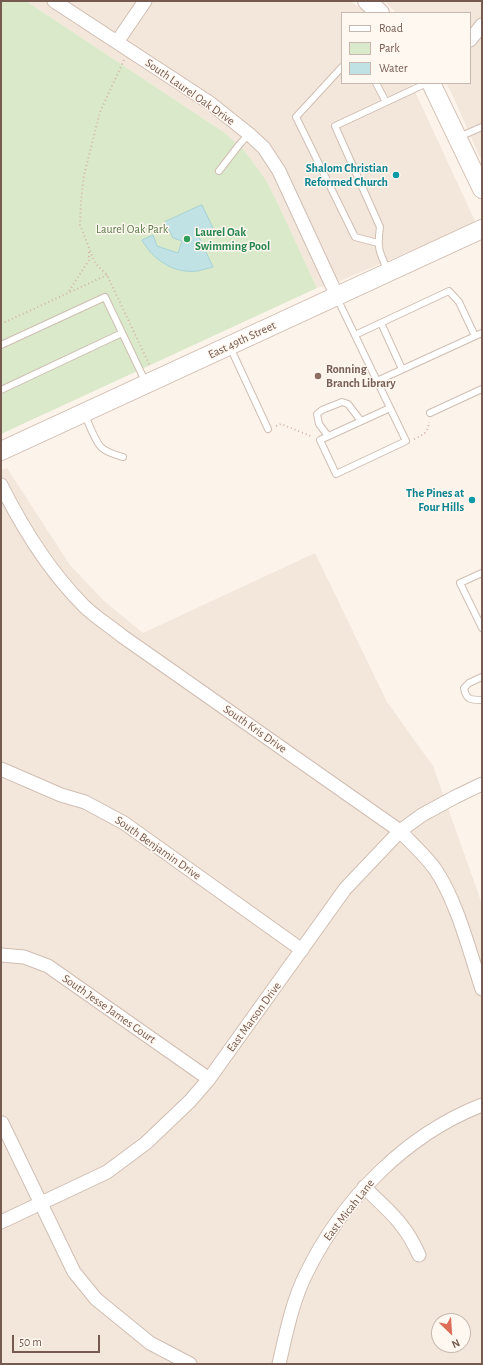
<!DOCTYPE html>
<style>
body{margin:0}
#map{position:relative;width:483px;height:1365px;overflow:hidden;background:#fcf4eb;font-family:"Alegreya Sans",sans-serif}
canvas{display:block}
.frame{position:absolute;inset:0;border:2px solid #765a4f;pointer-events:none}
.legend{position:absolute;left:341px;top:12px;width:130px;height:72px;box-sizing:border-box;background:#fef8f1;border:1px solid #c8b9b0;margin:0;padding:5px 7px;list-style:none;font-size:12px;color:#765a4f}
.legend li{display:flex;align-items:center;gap:8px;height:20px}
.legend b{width:20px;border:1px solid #c8b9b0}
.north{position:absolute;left:431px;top:1313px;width:40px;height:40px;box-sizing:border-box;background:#fef8f1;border:1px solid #c8b9b0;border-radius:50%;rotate:155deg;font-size:11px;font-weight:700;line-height:16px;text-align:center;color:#765a4f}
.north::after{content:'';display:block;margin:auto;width:14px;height:18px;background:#dd6c58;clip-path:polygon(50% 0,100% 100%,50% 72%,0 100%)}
.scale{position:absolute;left:12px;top:1335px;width:88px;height:18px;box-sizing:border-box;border:2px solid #765a4f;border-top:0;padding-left:5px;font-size:12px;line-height:14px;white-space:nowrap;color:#765a4f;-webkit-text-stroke:3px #fef8f1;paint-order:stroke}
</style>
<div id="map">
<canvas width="483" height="1365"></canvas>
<div class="frame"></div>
<ul class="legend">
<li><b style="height:5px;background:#fff"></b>Road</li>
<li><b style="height:11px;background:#d9e9c9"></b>Park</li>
<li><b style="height:11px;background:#c0e2e5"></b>Water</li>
</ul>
<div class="north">N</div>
<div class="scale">50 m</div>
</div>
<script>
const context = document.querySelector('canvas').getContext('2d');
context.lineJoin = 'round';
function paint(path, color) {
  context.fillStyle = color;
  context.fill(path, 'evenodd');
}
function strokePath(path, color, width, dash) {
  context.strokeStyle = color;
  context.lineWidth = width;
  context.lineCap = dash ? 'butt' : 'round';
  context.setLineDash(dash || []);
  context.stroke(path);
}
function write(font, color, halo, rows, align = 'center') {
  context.font = font + ' "Alegreya Sans",sans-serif';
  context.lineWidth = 3;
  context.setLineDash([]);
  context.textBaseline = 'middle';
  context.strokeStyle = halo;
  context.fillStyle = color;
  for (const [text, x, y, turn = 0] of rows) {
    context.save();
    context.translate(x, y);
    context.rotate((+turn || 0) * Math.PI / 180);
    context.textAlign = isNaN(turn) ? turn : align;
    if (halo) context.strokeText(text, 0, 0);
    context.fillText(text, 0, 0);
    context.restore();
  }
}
const residential = new Path2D(`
 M26 1H350L367 13H342V83H411L476 223 340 281 317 288 278 204 266 180 244 150 225 133Z
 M385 1H482V162L452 94 446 83H470V13H396Z
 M7 468 70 565 104 601 143 633 315 553 387 702 433 766 482 904V1364H1V470ZM439 1321H463V1345H439Z`);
const green = new Path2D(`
 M1 1H26L225 133 244 150 266 180 278 204 317 288 1 434Z`);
const water = new Path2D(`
 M202 205 213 228 198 235 213 267C208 268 203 270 198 271 174 274 153 260 142 240L153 235 157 246 178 253 182 241 173 238 165 222Z`);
const path = new Path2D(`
 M124 60 100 112 84 175 81 201 80 225 95 263 107 275 150 366
 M69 291 89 260V249
 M1 324 107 275
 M276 426 281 424 313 437
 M414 439C423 435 428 433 429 422`);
const lane = new Path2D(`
 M342 67 296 117 355 237 378 243
 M376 83 386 102
 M459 137 482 127
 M219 171 239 145 249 134
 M388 271C379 252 377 248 380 227L335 126 427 83
 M337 298 406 441 336 474 320 440 390 408
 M381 323 402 369
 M355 335 449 291 459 302 475 336
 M1 345 105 297 146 383
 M230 347 268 429
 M377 381 482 333
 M1 390 122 333
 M430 413 482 389
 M85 415C89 424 95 442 102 448 108 453 116 455 123 457
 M328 436 319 424 317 414 322 410 342 402 348 404 361 421
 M482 573 460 583 482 628
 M482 677 469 683 464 688C466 700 471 700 482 700`);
const street = new Path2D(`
 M54 1 210 103 249 134 264 148 279 171 337 296
 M470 40 482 25
 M117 42 145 1
 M1 485C23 529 49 571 84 606 95 617 110 626 122 636L400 831C411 843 426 856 435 869 457 901 470 953 482 989
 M1 769 61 795 85 802 124 823 302 950
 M1 955 24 957 48 966 209 1079
 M2 1123 74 1272 96 1299 150 1343 190 1364
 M364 1187C388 1210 405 1223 419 1255
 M1 1222 107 1172 146 1143 190 1101 209 1079 345 889 400 831 422 815 455 797 482 784
 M279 1364C286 1334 292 1302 306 1274 342 1200 405 1135 482 1105`);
const secondary = new Path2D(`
 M367 1 380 13
 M431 83 482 189
 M1 451 482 229`);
const markers = [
 [396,175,4,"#0f9aa8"],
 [187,239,4,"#2e9e5b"],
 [318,376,4,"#8d6e63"],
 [472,500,4,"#0f9aa8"]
];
const streetNames = [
 ["South Laurel Oak Drive",190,92,35],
 ["East 49th Street",242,340,-25],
 ["South Kris Drive",255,729,35],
 ["South Benjamin Drive",158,848,35],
 ["South Jesse James Court",109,1009,35],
 ["East Marson Drive",254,1017,-54],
 ["East Micah Lane",349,1210,-52]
];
const cultureNames = [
 ["Shalom Christian",388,168],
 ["Reformed Church",388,182],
 ["The Pines at",464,493],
 ["Four Hills",464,507]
];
const parkNames = [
 ["Laurel Oak Park",132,229]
];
const leisureNames = [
 ["Laurel Oak",195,232],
 ["Swimming Pool",195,246]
];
const educationNames = [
 ["Ronning",326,369],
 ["Branch Library",326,383]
];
paint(residential, '#f3e6da');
paint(green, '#d9e9c9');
paint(water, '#c0e2e5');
strokePath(water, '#a7d2d6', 1);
strokePath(lane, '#d0beb3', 8);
strokePath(street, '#d0beb3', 15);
strokePath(secondary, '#d3bdb1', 20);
strokePath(path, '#d5b5a7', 2, [1, 3]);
strokePath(lane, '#fff', 6);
strokePath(street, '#fff', 13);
strokePath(secondary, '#fff', 18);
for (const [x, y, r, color] of markers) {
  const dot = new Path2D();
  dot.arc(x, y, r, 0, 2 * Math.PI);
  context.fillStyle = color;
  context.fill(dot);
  strokePath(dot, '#fef8f1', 1.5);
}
write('12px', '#765a4f', '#fef8f1', streetNames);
write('bold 12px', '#0d838f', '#fef8f1', cultureNames, 'right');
write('12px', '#5a7a47', '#fef8f1', parkNames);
write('bold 12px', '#27864d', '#fef8f1', leisureNames, 'left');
write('bold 12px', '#785e54', '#fef8f1', educationNames, 'left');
</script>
